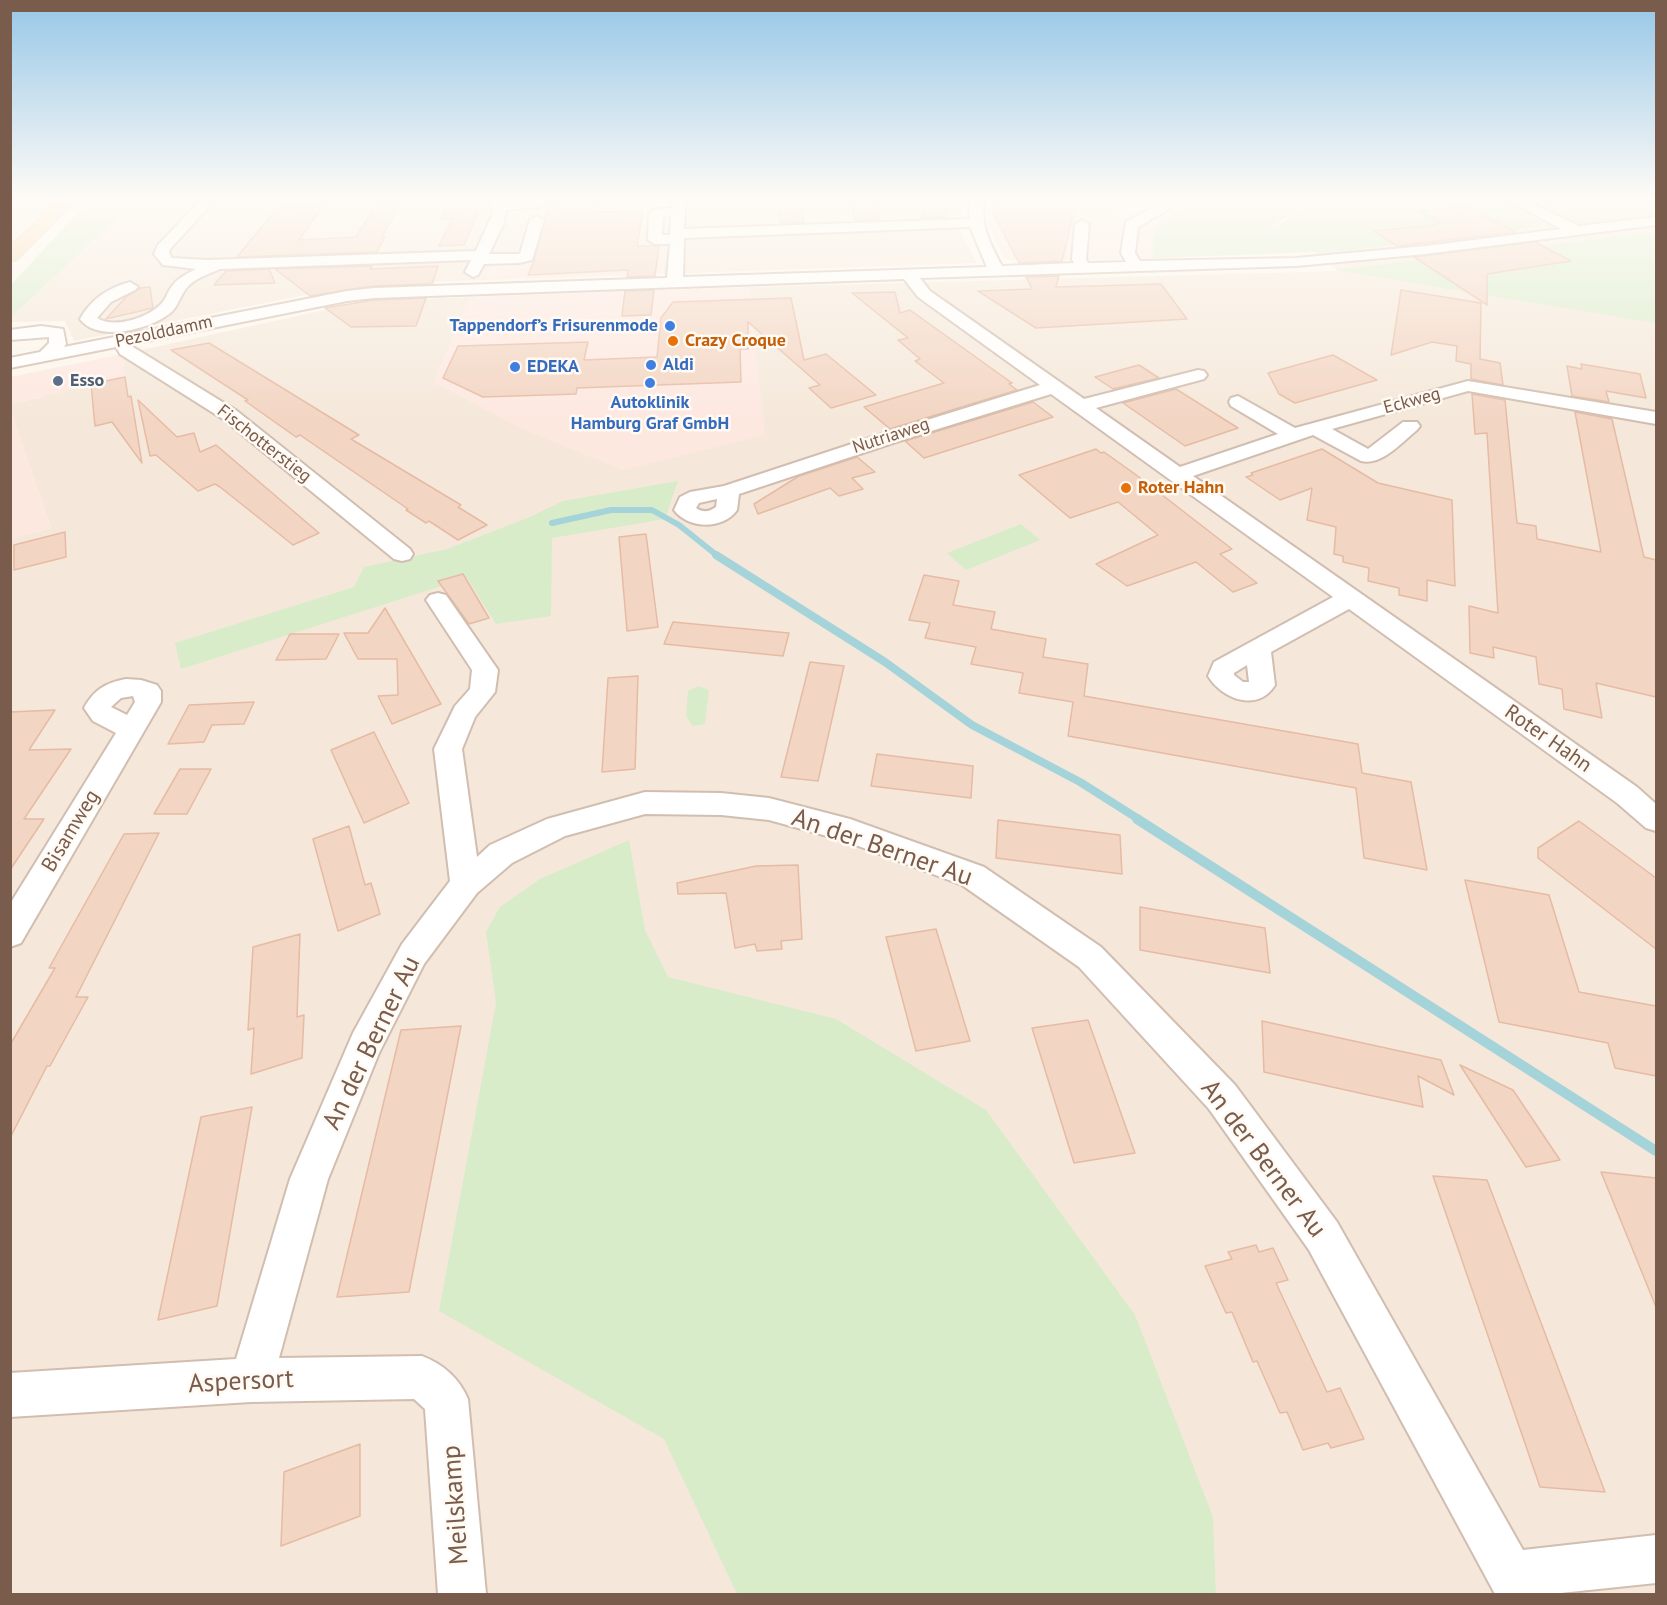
<!DOCTYPE html>
<meta charset="utf-8">
<style>
body{margin:0}
#map{position:relative;width:1667px;height:1605px;overflow:hidden;background:#fdf6ec;font-family:"PT Sans",sans-serif}
canvas{display:block}
.frame{position:absolute;inset:0;border:12px solid #7a5c4d;pointer-events:none}
</style>
<div id="map">
<canvas width="1667" height="1605"></canvas>
<div class="frame"></div>
</div>
<script>
const context = document.querySelector('canvas').getContext('2d');
context.lineJoin = 'round';
function paint(path, color) {
  context.fillStyle = color;
  context.fill(path, 'evenodd');
}
function strokePath(path, color, width, dash) {
  context.strokeStyle = color;
  context.lineWidth = width;
  context.lineCap = dash ? 'butt' : 'round';
  context.setLineDash(dash || []);
  context.stroke(path);
}
function write(font, color, halo, rows, align = 'center') {
  context.font = font + ' "PT Sans",sans-serif';
  context.lineWidth = 5;
  context.setLineDash([]);
  context.textBaseline = 'middle';
  context.strokeStyle = halo;
  context.fillStyle = color;
  for (const [text, x, y, turn = 0] of rows) {
    context.save();
    context.translate(x, y);
    context.rotate((+turn || 0) * Math.PI / 180);
    context.textAlign = isNaN(turn) ? turn : align;
    if (halo) context.strokeText(text, 0, 0);
    context.fillText(text, 0, 0);
    context.restore();
  }
}
const residential = new Path2D(`
 M11 196H60L11 241Z
 M140 196H603L594 252 495 257 487 280 374 284 310 294 74 341 65 321 11 322 10 317Z
 M672 196H969L957 225 977 263 662 274Z
 M992 196H1099L1126 203 1108 216 1107 223 987 213Z
 M1325 196H1656V1594H11L10 539 51 528 11 412 10 404 42 397 123 354 329 309 382 301 470 297 434 382 764 434 749 287 1338 271 1315 252 1249 243Z`);
const commercial = new Path2D(`
 M1099 196H1202L1155 227 1153 258 1017 261 1004 258 988 225 987 213 1106 223 1108 216 1125 203Z
 M670 210 662 274 487 280 495 257 594 252 601 212Z
 M749 287 765 435 623 470 518 427 434 382 470 297Z
 M123 354 125 377 11 404 10 377Z
 M11 412 51 528 11 539H10Z`);
const green = new Path2D(`
 M93 196H140L11 317V285Z
 M618 196H653L652 209 616 210Z
 M1202 196H1321L1259 235 1333 196H1494L1545 224 1527 229 1342 251 1153 258 1154 227Z
 M1514 196H1656V214L1575 224Z
 M1656 232V323L1335 270Z
 M678 481 665 519 552 538 551 616 496 624 467 578 181 669 175 643 354 587 364 567 447 549 530 517 563 501Z
 M1021 524 1040 540 966 570 947 553Z
 M698 686 709 690 705 724 692 726 686 715 688 691Z
 M629 840 645 930 668 977 836 1019 986 1110 1135 1315 1213 1517 1216 1594H737L664 1439 439 1311 496 1003 486 932 500 907 540 879Z`);
const streamFar2 = new Path2D(`
 M552 523 611 510H652L679 525 719 557`);
const streamFar1 = new Path2D(`
 M716 555 885 662 972 725 1080 782 1140 820`);
const stream = new Path2D(`
 M1137 819 1656 1151`);
const building = new Path2D(`
 M452 196H477L470 211 479 210 464 245 439 246 452 219H441Z
 M560 196H595L592 212 643 211 637 246H659L655 276 627 277 628 270 528 275 534 261 548 208H556Z
 M776 196H799L804 222H780Z
 M849 196H873L880 219 855 221Z
 M931 196H954L945 217 920 218Z
 M1000 196H1078L1062 261 1019 263 993 213Z
 M400 204 382 237H385L377 252 237 257 277 208 323 206 299 240 356 237 376 205Z
 M1467 206 1516 232 1397 246 1374 231 1435 225 1433 224 1440 223 1419 211Z
 M1535 242 1571 261 1487 274V305L1414 257Z
 M372 266 370 269 438 266 432 284 374 286 310 296 275 269Z
 M269 269 275 283 214 285 226 271Z
 M1059 276 1056 287 1161 284 1187 319 1036 328 978 291 1032 289 1026 277Z
 M150 287 153 308 106 319 126 297 140 288Z
 M654 290 651 315 622 316 625 291Z
 M1401 290 1481 303 1480 359 1500 363 1503 385 1471 379V364L1456 361 1457 346 1432 342 1391 355Z
 M895 292 900 313 910 310 1012 383 1009 384 1017 390 890 429 864 407 944 383 915 361 920 359 898 340 908 338 852 293Z
 M426 298 416 326 351 327 325 308 374 300Z
 M791 298 804 360 826 354 876 395 831 408 809 388 820 385 748 322V349H740L741 382 577 388 576 394 483 397 443 378 458 346 588 342 584 360 657 357 661 318 673 302Z
 M209 343 359 435 351 439 461 505 458 507 487 525 458 540 429 521 426 523 406 510 408 509 300 435 296 437 245 401 248 400 171 350Z
 M1333 355 1377 380 1295 403 1279 394 1268 373Z
 M1581 364 1640 374 1646 398 1606 391 1609 402 1572 396 1567 366 1582 369Z
 M1139 365 1159 378 1113 389 1095 377Z
 M125 377 128 397 131 396 142 463 112 422 95 426 91 384Z
 M1176 389 1238 428 1185 446 1123 403Z
 M1472 394 1505 400 1517 523 1536 526 1537 539 1601 552 1575 412 1612 419 1644 557 1656 560V697L1596 683 1602 718 1564 709 1562 689 1539 684 1536 657 1493 647 1494 658 1470 653 1469 606 1498 613 1487 433 1475 434Z
 M138 400 177 437 194 433 200 452 216 445 319 533 293 545 220 487 215 484 198 491 156 455 150 456Z
 M1033 402 1053 417 924 458 905 441Z
 M1096 449 1101 453 1104 452 1135 474 1232 549 1220 554 1257 583 1233 592 1196 562 1127 586 1096 564 1158 535 1118 502 1070 518 1019 475Z
 M1322 449 1378 483 1452 500 1455 586 1427 580V601L1399 595V588L1368 581 1369 568 1343 562V556L1334 554 1336 527 1307 520 1312 488 1280 500 1246 477 1253 475 1251 473Z
 M857 457 875 472 852 478 863 489 839 496 830 488 758 514 754 504 799 476Z
 M65 532 66 557 14 570V545Z
 M646 534 658 627 627 631 619 537Z
 M463 574 489 618 469 624 438 581Z
 M924 575 959 581 953 605 995 612 991 629 1046 639 1043 657 1088 664 1084 696 1358 744 1362 773 1411 782 1427 870 1364 858 1356 788 1068 736 1073 702 1019 693 1023 673 971 664 976 647 925 638 930 623 909 620Z
 M385 608 441 704 392 724 378 696 398 695 397 659H358L344 633H368Z
 M673 622 789 633 783 656 664 644Z
 M290 634H339L326 659 276 660Z
 M810 662 844 666 818 781 781 777Z
 M638 676 635 769 602 772 608 678Z
 M254 702 244 724 212 725 204 742 168 744 189 705Z
 M55 710 29 750 71 749 24 819H44L10 870V712Z
 M374 732 409 803 364 823 331 750Z
 M877 754 973 766 971 798 871 786Z
 M180 769H211L187 814H154Z
 M998 820 1120 835 1122 874 996 858Z
 M1579 821 1656 878V949L1538 858V848Z
 M349 826 365 885 371 883 380 914 338 931 313 839Z
 M159 833 76 997H88L50 1066H47L10 1138V1045L55 968H49L124 834Z
 M798 865 802 939 781 941 782 949 757 951 755 944 735 948 726 893 678 894 677 883 756 866Z
 M1465 880 1549 895 1579 992 1656 1006V1076L1615 1068 1608 1043 1499 1022Z
 M1140 907 1265 928 1270 973 1140 950Z
 M936 929 970 1041 916 1051 886 937Z
 M300 934 297 1017 304 1015 302 1058 251 1074 254 1028 248 1030 253 947Z
 M1088 1020 1135 1153 1074 1163 1032 1028Z
 M1262 1021 1441 1060 1454 1095 1418 1076 1423 1107 1264 1072Z
 M461 1026 409 1292 337 1297 401 1030Z
 M1460 1065 1513 1090 1560 1160 1526 1167Z
 M252 1107 217 1306 158 1320 201 1117Z
 M1601 1172 1656 1178V1307Z
 M1433 1176 1487 1180 1605 1492 1540 1487Z
 M1256 1245 1259 1252 1273 1248 1288 1280 1276 1283 1327 1392 1340 1388 1364 1439 1331 1448 1328 1443 1303 1450 1287 1412 1280 1413 1257 1361 1253 1362 1232 1312 1226 1313 1205 1266 1232 1259 1228 1252Z
 M360 1444V1516L281 1546 284 1472Z`);
const minor = new Path2D(`
 M205 196H219L170 249 169 253 172 258 207 260 476 251 492 215V196H506V202L533 200 535 196H549L545 205 541 207 506 210 503 225 489 254H520L530 220 537 216 544 220 532 260 519 263 484 264 478 275 473 277 465 272 471 260 220 269C209 274 192 279 185 290 178 300 177 310 166 316 146 330 97 342 80 319 91 299 108 288 130 282L138 287 135 290 111 302 97 318C114 329 147 318 160 305 165 301 167 294 170 289 176 279 186 274 196 269L163 265 154 254 158 245Z
 M672 196H686L684 229 969 219 971 196H985C979 223 989 242 1002 266L1074 263 1072 259 1075 224 1082 220 1089 224 1086 259 1088 263 1126 262 1121 253 1126 222 1171 198 1178 202 1176 205 1138 227 1135 253 1140 261 1296 258 1425 246 1561 229 1500 196H1517L1579 226 1656 217V225L1425 254 1296 266 920 278 930 291 1084 399 1198 370 1204 371 1207 375 1204 379 1096 408 1180 467 1278 434 1231 406 1229 402 1231 398 1238 396 1295 428 1468 381 1656 412V424L1468 391 1332 429 1368 449 1403 422H1417L1420 426 1417 430C1402 442 1382 466 1361 461L1313 435 1193 476 1637 787 1656 804V831L1646 828 1617 803 1349 609 1271 652 1275 685C1258 713 1222 699 1208 676L1214 662 1333 597 1051 394 899 441 739 494 737 510C723 530 688 529 674 510L680 497 690 492 724 486 885 433 1040 385 918 297 904 279 374 298 347 301 132 344 133 347 237 411 410 549 413 554 410 559 402 561 394 559 223 419 120 354 116 347 10 368V358L40 352 49 343V337L10 340V330L41 326 63 329 66 344 64 347 347 291 374 288 667 278 670 244H655L648 240 649 213 656 209 672 208ZM671 216 670 235H662L663 217ZM970 227 987 267 683 277 684 238ZM717 499 716 507C709 512 703 513 696 508L699 503ZM1247 665 1249 682H1243L1234 675V673Z
 M438 593 446 595 498 670 495 692 475 717 462 749 477 857 490 845 547 819 645 792 721 793 769 798 850 819 984 867 1101 947 1235 1085 1337 1222 1523 1550 1656 1535V1583L1551 1594H1495L1309 1250 1209 1109 1089 978 1079 967 962 885 845 841 769 820 721 815 645 814 565 836 512 863 477 893 424 964 379 1053 328 1179 279 1358 422 1356C443 1364 459 1378 468 1399L486 1594H438L425 1409 414 1399 251 1402 10 1417V1373L236 1359 290 1179 353 1033 402 944 450 881 434 749 455 706 470 689 472 670 426 600 430 595Z
 M126 679 141 680 157 685 161 691V702L21 943 10 947V904L116 733 93 721 84 708C94 690 105 683 126 679ZM133 696 135 702 127 715 111 707 121 698Z`);
const major = new Path2D(`
 M63 196H80L16 260 10 261V246Z`);
const markers = [
 [670,326,6,"#3f7fe0"],
 [673,341,6,"#e8710a"],
 [651,365,6,"#3f7fe0"],
 [515,367,6,"#3f7fe0"],
 [58,381,6,"#5c6f8a"],
 [650,383,6,"#3f7fe0"],
 [1126,488,6,"#e8710a"]
];
const farShopnames = [
 ["Tappendorf’s Frisurenmode",658,326,"right"],
 ["Aldi",663,365],
 ["EDEKA",527,367],
 ["Autoklinik",650,403,"center"],
 ["Hamburg Graf GmbH",650,424,"center"]
];
const farStreetnames = [
 ["Pezolddamm",164,332,-12],
 ["Eckweg",1412,401,-15],
 ["Nutriaweg",891,436,-18],
 ["Fischotterstieg",264,444,38]
];
const farFoodnames = [
 ["Crazy Croque",685,341],
 ["Roter Hahn",1138,488]
];
const farServicenames = [
 ["Esso",70,381]
];
const streetNames = [
 ["Roter Hahn",1548,739,35],
 ["Bisamweg",71,831,-59]
];
const nearStreetnames = [
 ["An der Berner Au",882,848,19],
 ["An der Berner Au",372,1043,-64],
 ["An der Berner Au",1263,1159,53],
 ["Aspersort",241,1382,-3],
 ["Meilskamp",456,1505,-94]
];
paint(residential, '#f5e8da');
paint(commercial, '#fde8e0');
paint(green, '#d8ecc9');
strokePath(streamFar2, '#a5d3da', 6);
strokePath(streamFar1, '#a5d3da', 8);
strokePath(stream, '#a5d3da', 10);
paint(building, '#f3d5c3');
strokePath(building, '#e6bba3', 1.5);
strokePath(minor, '#d1beb0', 4);
strokePath(major, '#dad1cd', 3);
paint(minor, '#fff');
paint(major, '#fbd9a5');
const sky = context.createLinearGradient(0, 0, 0, 421);
sky.addColorStop(0, '#97c7e8');
sky.addColorStop(0.47, '#fefbf6');
sky.addColorStop(1, '#fefbf600');
context.fillStyle = sky;
context.fillRect(0, 0, 1667, 421);
for (const [x, y, r, color] of markers) {
  const dot = new Path2D();
  dot.arc(x, y, r, 0, 2 * Math.PI);
  context.fillStyle = color;
  context.fill(dot);
  strokePath(dot, '#fffaf3', 2);
}
write('bold 18px', '#366cbe', '#fffaf3', farShopnames, 'left');
write('18px', '#7a5c4d', '#fffaf3', farStreetnames);
write('bold 18px', '#c56008', '#fffaf3', farFoodnames, 'left');
write('bold 18px', '#4e5e75', '#fffaf3', farServicenames, 'left');
write('21px', '#7a5c4d', '#fffaf3', streetNames);
write('26px', '#7a5c4d', '#fffaf3', nearStreetnames);
</script>
